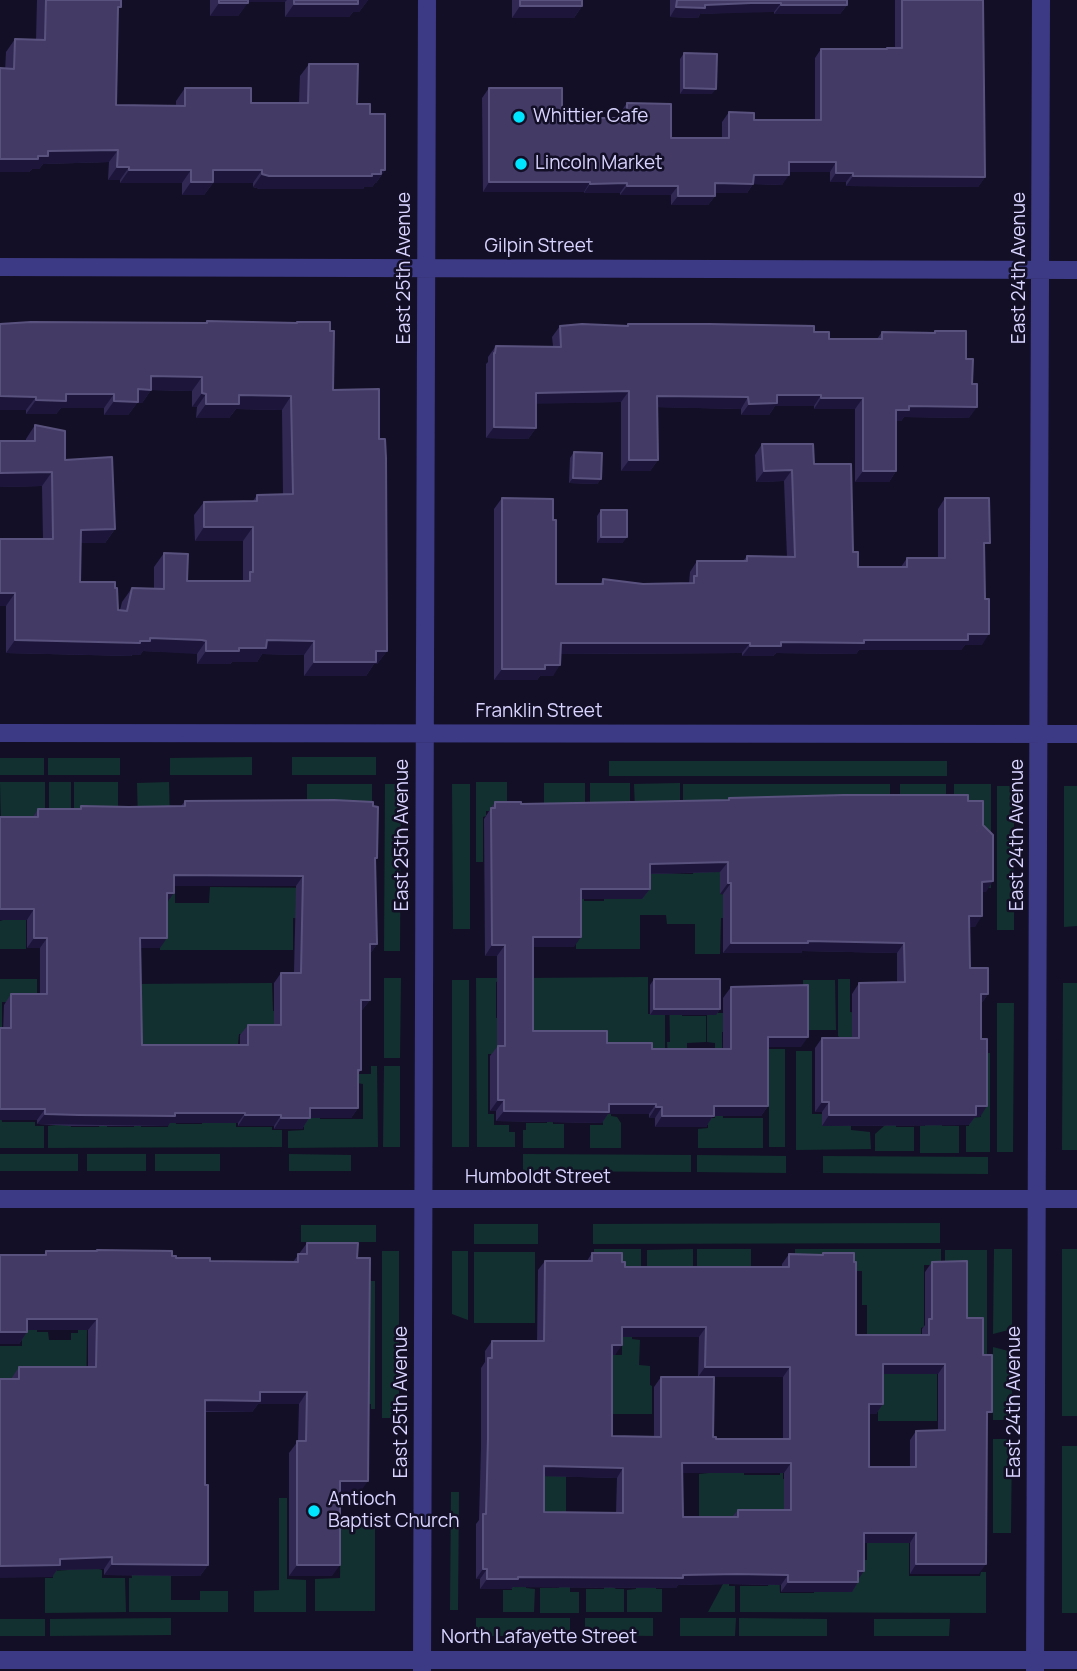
<!DOCTYPE html>
<style>
body{margin:0}
canvas{display:block;background:#130f26}
</style>
<canvas width="1077" height="1671"></canvas>
<script>
const context = document.querySelector('canvas').getContext('2d');
context.lineJoin = 'round';
function paint(path, color) {
  context.fillStyle = color;
  context.fill(path, 'evenodd');
}
function strokePath(path, color, width, dash) {
  context.strokeStyle = color;
  context.lineWidth = width;
  context.lineCap = dash ? 'butt' : 'round';
  context.setLineDash(dash || []);
  context.stroke(path);
}
function write(font, color, halo, rows, align = 'center') {
  context.font = font + ' Manrope,sans-serif';
  context.lineWidth = 5;
  context.setLineDash([]);
  context.textBaseline = 'middle';
  context.strokeStyle = halo;
  context.fillStyle = color;
  for (const [text, x, y, turn = 0] of rows) {
    context.save();
    context.translate(x, y);
    context.rotate((+turn || 0) * Math.PI / 180);
    context.textAlign = isNaN(turn) ? turn : align;
    if (halo) context.strokeText(text, 0, 0);
    context.fillText(text, 0, 0);
    context.restore();
  }
}
const green = new Path2D(`
 M252 757V775H170V758Z
 M292 757H376V775H292Z
 M0 758H44V775H0Z
 M48 758H120V775H48Z
 M609 761H947V776H609Z
 M0 782H45V818L26 914V949H0V921L3 920V904Z
 M49 782H71V880L49 815Z
 M74 782H118V816H74Z
 M169 782 170 822 138 823 137 783Z
 M476 782H507V811H486V816L483 817V862H476Z
 M544 783H585V804L544 813Z
 M590 783H630V808L590 805Z
 M680 783V808L635 809 634 784Z
 M307 784H372V809L307 808Z
 M385 784H401L400 951H384Z
 M452 784H470V929H453Z
 M683 784H890V802L683 809Z
 M900 784H946V800L900 801Z
 M954 784H991V888H987L954 799Z
 M997 786H1014V930H997Z
 M1064 786H1077V926L1064 927Z
 M720 819V894L728 895 761 918H721L720 954H695V924H667L666 915H640V949H576V916L584 889V901H604V889L644 873 693 874 694 866Z
 M168 882 175 889V903H209L210 887 330 888 331 897H376V942L315 919 293 918V950H160V914L146 905H168Z
 M648 977V1014H665V1050L551 1054H488V1114H494V1125H509V1132H515V1147H477L476 978H500L501 981 496 982V1018L528 1017V978Z
 M384 978H401L400 1058H384Z
 M0 979H37V1002H2V1036H0Z
 M838 979H850V1012L867 1013 852 1048 838 1036Z
 M452 980H469V1147H452Z
 M803 980H835L836 1030H804Z
 M272 983 273 1011H289L308 1047 264 1034H239L238 1044H221L220 1061 172 1066 68 1018 134 984Z
 M1063 983H1077V1150H1062Z
 M669 987H682V1016H706V1042L687 1043V1057L668 1058 667 1042H670Z
 M997 1003H1014L1013 1152H997Z
 M717 1013H730V1031L722 1032 723 1118H763V1148H698V1129L708 1128V1118H715V1043L707 1042V1015H716Z
 M769 1049H785V1147H769Z
 M796 1051H812V1114H822V1126H839L851 1120V1130L870 1132 871 1149 796 1150Z
 M981 1053H990V1152H966V1126H969V1118L981 1117Z
 M603 1065H611V1116L617 1117 621 1123V1148H590V1125H603Z
 M371 1066H377L378 1147 288 1148V1131L304 1130V1119L319 1068 320 1119H363V1084L357 1083V1074H371Z
 M384 1066H400V1147H383Z
 M0 1110 2 1122H35V1126H44V1148H0Z
 M547 1113H553V1124H564V1148H523V1130H526V1123H547Z
 M203 1114 236 1118V1127H272V1130H282V1147L48 1148V1126L56 1125 57 1121H70L71 1127H99L100 1122 107 1117V1127H134L135 1117H141V1127H168L169 1117H175L176 1124H202Z
 M925 1118H941L942 1126H959V1153H920V1126H925Z
 M892 1119H896V1127H914V1151H875V1134Z
 M0 1154H78V1171H0Z
 M87 1154H146V1171H87Z
 M155 1154H220V1171H155Z
 M289 1154 351 1155V1171H289Z
 M523 1154 691 1155V1172L523 1171Z
 M697 1155 786 1156V1173L697 1172Z
 M823 1156 988 1157V1174L823 1173Z
 M940 1223V1243L593 1244V1224Z
 M474 1224H538V1244H474Z
 M301 1225H376V1242H301Z
 M594 1249H641V1268L633 1280 632 1339 640 1340 639 1365 650 1366V1385L652 1386V1414H613V1376H583V1355H622V1292L594 1258Z
 M693 1249V1270L647 1276V1250Z
 M697 1249H751V1276L697 1270Z
 M795 1249H941V1265H924V1327L921 1328V1351L961 1327 945 1264V1250H987V1363L937 1371V1421H878V1383L867 1343V1305H862V1271H848L795 1263Z
 M994 1249H1012V1329L993 1334Z
 M1062 1249H1077V1416H1062Z
 M382 1251H399V1418H382Z
 M452 1251H468V1320L452 1314Z
 M474 1252H535V1323H474Z
 M364 1281H375V1409H371V1404H364Z
 M37 1290V1332H48L49 1340H71V1333H78V1329H87L86 1413 0 1419V1346H22V1322Z
 M993 1347 1012 1352V1420H993Z
 M993 1439H1012L1011 1533H993Z
 M1062 1446H1077V1613H1062Z
 M780 1449H783V1479L810 1480 798 1515 699 1521V1474L709 1473 710 1467 744 1451V1475H780Z
 M540 1468 566 1475V1521H539Z
 M867 1474H909V1576H980L981 1572H986V1613L740 1612V1586H768L769 1565H779L780 1593H814V1564L823 1582V1592H852L853 1582 858 1560H867Z
 M99 1480V1569L102 1570V1578H125L126 1612 45 1613V1578H53V1571L68 1570 67 1506Z
 M451 1492H459L458 1610H450Z
 M279 1498H287V1579L306 1580V1612H254V1591L279 1590Z
 M341 1519H375V1611H315V1579L340 1578Z
 M729 1562V1586H735V1612H708L723 1584Z
 M171 1568V1600H200V1591H228V1612H129V1578H132L131 1569Z
 M636 1577H656V1589H662V1612H627V1590L636 1589Z
 M526 1579V1588L535 1589 534 1612H503V1590H512V1581Z
 M604 1579 616 1589H624V1612H586V1589H604Z
 M560 1580H570V1592H579V1613H540V1588H559Z
 M171 1618V1635L50 1636V1619Z
 M476 1618H570V1636H476Z
 M585 1618H653V1636L585 1635Z
 M680 1618H736L735 1636H680Z
 M739 1618 827 1619V1636H739Z
 M0 1619H45V1636H0Z
 M874 1619H950L949 1636H874Z`);
const minor = new Path2D(`
 M0 267 1077 270
 M0 733 1077 734
 M0 1199H1077
 M0 1660H1077
 M422 1671 427 0
 M1035 1671 1041 0`);
const wall = new Path2D(`
 M37 0H121L118 12 116 105 176 106V101L185 88 251 103H299L300 76 309 64 370 114 385 170 376 183H375L372 187H364L363 189H260L253 187V183H213L204 195H182V183H120V180H108L109 162 43 164 39 169H32L29 172H0L6 52 15 39 36 40Z
 M210 0H368L359 12H353L349 17H285V2H248L238 16H210Z
 M512 0H582V6L574 18H512Z
 M670 0H847V5L840 14H774V12H744L700 14 698 18 670 17Z
 M895 0H983L985 177 978 187 846 186V182H830V172H789L782 185 753 184 747 193H715V196L708 205H671V195H620V193H584V192H483L482 98 489 88 562 118H620V113L627 103 671 138H722V122L729 112 754 120H815V58L821 49H886L887 48H895Z
 M684 53 712 94H680V59Z
 M207 321 296 323 297 322 333 390 379 439 387 651 377 664H374L366 676H304V655L262 654 257 662H232L230 664H197V654L192 653 143 651 140 655H132L131 656 6 653V606H0L43 539 42 486 0 487V441H26V439L35 425 65 460 115 529 105 543H81L80 582 115 588 118 610H120L122 602 132 588 154 589V567L164 553 187 581H243V541H195L194 515 204 502 253 501 257 495 283 494 282 410 236 409 229 418H196L197 407H192V391L151 390 142 403H137L128 415H104V408H61L56 414H26V410H0L167 324 205 323Z
 M628 324 814 332 829 339H877L882 332 933 333 935 331 966 359 969 418 904 417 901 421H896V471L889 482H855V409H814V406H775L769 415H741V409L657 407 658 460 650 471H621V402L536 403V428L528 439 486 438V364L488 362V357L496 346H553L552 337 560 326H627Z
 M762 444 814 464 853 552 858 567H901L907 558H938V509L945 498 984 551 982 645H965L961 650H859L856 654 776 653 773 656H742V653L561 654 553 676H540L537 680H494V509L502 498 553 520 556 584H600L603 579 643 584 689 583 690 572 697 561H743L747 556 787 557 784 481 756 482 755 455Z
 M574 452 601 479 597 484 569 483 570 458Z
 M601 510 627 537 622 543H597V516Z
 M729 798 968 801 986 892H982L975 927H969L970 968 988 994 981 1004 980 1117H975L969 1125 822 1126V1112H815V1048L822 1038H852V994L859 983 897 982V953L802 951 801 953H723V894H720V872L650 874V889L642 899H581L574 947H533V1031L652 1049H723V998L731 987 801 1047H768V1106L761 1116H713L706 1127H655V1118H649V1114H608L602 1123 496 1121V1111H490V1056L497 1047V956H485L484 819 495 802 521 804 632 802 728 800Z
 M185 801 377 858 375 861 377 944 370 954V1000L362 1010H361V1070L358 1074V1108L351 1118H309L302 1129H274V1126H238V1123H170L168 1126H71L37 1124V1120H0L4 1005 11 994H40V948H27V920H0L33 817 38 809H79L81 806 129 807 181 806ZM174 886H296L294 973H281L274 983V1025H248L240 1035V1045H142L141 948H160L167 902Z
 M654 979 720 1009 716 1015H650V985Z
 M307 1243 357 1258 360 1492H340L332 1576H289V1453L298 1441 299 1404H258L252 1412H205V1485L208 1565 200 1576 104 1575V1569L57 1570 52 1577 11 1379 19 1367H88V1330H27V1332L19 1344H0L46 1251H96L97 1250 172 1256 176 1258 210 1261 293 1262Z
 M592 1253 622 1262 625 1267H782V1264L789 1254 822 1255 823 1253 856 1335H922V1329L925 1325V1272L932 1262 967 1318 983 1355 987 1420 979 1574H910V1543H864L858 1582 852 1592H781V1585L730 1584 678 1585 676 1588 513 1587 511 1589H480V1579H476V1524L479 1520 481 1448V1368L485 1362V1351L492 1341H537L538 1270 545 1261H587ZM622 1337H699L698 1377H783V1439H716L661 1377 654 1387V1437L612 1436V1355H615ZM883 1374H938V1430L916 1431 910 1440V1467H869V1414H876L883 1404ZM683 1473H784V1510H738L732 1517H683ZM544 1476 617 1478 616 1513 544 1512Z`);
const shadedWall = new Path2D(`
 M240 0H287L285 2H238Z
 M357 0H368L359 12H353L349 17H285L294 4Z
 M219 3H248L238 16H210Z
 M751 3H781L774 12 700 14 698 18 670 17 676 7Z
 M781 5H847L840 14H774Z
 M520 6H582L574 18H512Z
 M684 88 716 89 712 94H680Z
 M118 150 109 162 43 164 39 169H32L29 172H0V159L38 156 48 151Z
 M789 162H836L830 172H782Z
 M117 167H129L120 180H108Z
 M129 170H191L182 183H120Z
 M213 170H262L253 183H213L204 195H182L191 182Z
 M381 170H385L376 183H375L372 187H364L363 189H260L253 187 262 174H372Z
 M836 173H853L846 182H830Z
 M754 175H789L782 185 753 184 747 193H708L715 183Z
 M853 176 985 177 978 187 846 186Z
 M489 182H590L584 192H483Z
 M627 183 620 193H584L590 184Z
 M627 186H678L671 195H620Z
 M678 196H715L708 205H671Z
 M151 376 202 377 192 391 151 390 142 403H137L128 415H104L114 401 138 389Z
 M629 391 621 402 528 404 536 393Z
 M202 393 206 394 197 407H192Z
 M66 394H114L104 408H61L56 414H26L36 400Z
 M239 395 291 396 282 410 236 409 229 418H196L206 404Z
 M777 395H821L814 406H775L769 415H741L749 404Z
 M0 396 36 397 26 410H0Z
 M657 396 748 397 741 409 649 407Z
 M821 398H863L855 409H814Z
 M909 406 977 407 969 418 904 417 901 421H889L896 410Z
 M494 427 536 428 528 439 486 438Z
 M629 460H658L650 471H621Z
 M792 470 784 481 756 482 764 471Z
 M863 471H896L889 482H855Z
 M52 472 42 486 0 487V473Z
 M573 478 601 479 597 484 569 483Z
 M204 527H253L243 541H195Z
 M115 529 105 543H72L81 530Z
 M601 537H627L622 543H597Z
 M0 593H15L6 606H0Z
 M968 634H989L982 645H965L961 650H859L856 654 776 653 773 656H742L750 646 781 642 864 640Z
 M150 638 206 641 197 654 143 651 140 655H132L131 656 6 653 15 640 140 641Z
 M267 640 314 641 304 655 262 654 257 662H232L230 664H197L206 651 239 648Z
 M561 643H750L742 653 553 654Z
 M376 651H387L377 664H374L366 676H304L314 662Z
 M545 665H560L553 676H540L537 680H494L502 669Z
 M728 862 720 872 642 874 650 864Z
 M174 875 303 876 296 886H166Z
 M993 881 986 892H975L982 882Z
 M728 883H731L723 894H720Z
 M581 889H650L642 899H574Z
 M167 893H174L166 904Z
 M0 909H34L27 920H0Z
 M969 916H982L975 927H962Z
 M533 937H581L574 947H526Z
 M34 938H47L40 948H27Z
 M140 938H167L160 948H133Z
 M808 941 904 943 897 953 802 951 801 953H723L731 943Z
 M370 944H377L370 954Z
 M492 945H505L497 956H485Z
 M981 994H988L981 1004Z
 M361 1000H370L362 1010H353Z
 M654 1009H720L716 1015H650Z
 M768 1037H808L801 1047H760Z
 M498 1100H504L496 1111H490Z
 M822 1102H829L822 1112H815Z
 M609 1104H656L649 1114H608L602 1123 496 1121 504 1111Z
 M714 1106H768L761 1116H713L706 1127H655L662 1116Z
 M976 1106H987L980 1117H975L969 1125 822 1126 829 1115Z
 M656 1107H662L655 1118H649Z
 M310 1108H358L351 1118H309L302 1129H274L281 1118Z
 M0 1109H45L37 1120H0Z
 M245 1113 238 1123H170L168 1126 37 1124 45 1114Z
 M245 1115H281L274 1126H238Z
 M27 1319H97L88 1330H19Z
 M622 1327H706L699 1337H615Z
 M0 1332H27L19 1344H0Z
 M612 1345H622L615 1355H605Z
 M883 1364H945L938 1374H876Z
 M705 1367H790L783 1377H698Z
 M260 1392H307L299 1404H258L252 1412 197 1411 205 1400Z
 M869 1404H883L876 1414H862Z
 M682 1463H791L784 1473H676Z
 M544 1466 623 1468 617 1478 537 1476Z
 M340 1481H368L360 1492H332Z
 M864 1533H916L910 1543H857Z
 M112 1557 104 1569 57 1570 52 1577 0 1578V1566L60 1559Z
 M112 1564 208 1565 200 1576 104 1575Z
 M916 1564H986L979 1574H910Z
 M297 1565H340L332 1576H289Z
 M483 1569H487L480 1579H476Z
 M858 1571H864L857 1581Z
 M737 1574 788 1575 781 1585 730 1584 678 1585 676 1588 513 1587 511 1589H480L487 1579 518 1577Z
 M788 1582H858L852 1592H781Z`);
const building = new Path2D(`
 M46 0H121V7H118L116 105 185 106V88H251V103H308L309 64H358L357 104H370V114H385V170H381V174H372V176H269L262 174V170H213V182H191V170H129V167H117L118 150 48 151V156H38V159H0V68L14 69 15 39 45 40Z
 M219 0H248V3H219Z
 M294 0H358V4H294Z
 M520 0H582V6H520Z
 M677 0H847V5H781V3H751L705 5V8L676 7Z
 M902 0H983L985 177 853 176V173H836V162H789V175H754L753 184 715 183V196H678V186H627V183L590 184V182H489V88H562V118H627V103L671 104V138H729V112L754 113V120H821V49H887V48H902Z
 M684 53 717 54 716 89 684 88Z
 M207 321 297 323V322H330V331H334L333 390 379 389V439H385L386 458 387 651H376V662H314V641L267 640 266 648H239V651H206V641L202 640 150 638V641H140V643L15 640V593H0V539H53L52 472 0 473V441H35V425L65 431V460L112 457 115 529 81 530 80 582H115V588H117L118 610 127 611 132 588 164 589V553L188 554 187 581H250V572H253V527H204V502L257 501V495L293 494 291 396 239 395V404H206V394L202 393V377L151 376V390L138 389V402L114 401V394H66V401L36 400V397L0 396V324L31 322 207 323Z
 M582 324 628 326V324H709L814 326V332H829V339H882V332L935 333V331H966V359H973L972 384H977V407L909 406V410H896V471H863V398H821V395H777V403L749 404 748 397 657 396 658 460H629V391L536 393V428L494 427V353H495L496 346 561 347 560 326Z
 M762 444H813L814 464H851L853 552H858V567H907V558H945V498H989L990 543H984L985 599H989V634H968V640H864V643L781 642V646H750V643H561L560 665H545V669H502V498L553 499V520H556V584H603V579L643 584 694 583V576H697V561H747V556L795 557 792 470 764 471Z
 M574 452 602 453 601 479 573 478Z
 M601 510H627V537H601Z
 M844 795H968V801H983V825L993 835V881L982 882V916H969L970 968H988V994H981V1039H987V1106H976V1115H829V1102H822V1038H859V983L905 982 904 943 808 941V943H731V883H728V862L650 864V889H581V937H533V1031H607V1043H652V1049H731V987L808 985V1037H768V1106H714V1116H662V1107H656V1104H609V1112L504 1111V1100H498V1046H505V945H492L491 808H495V802H521V804L632 802 729 800V798Z
 M334 800 373 802V806L378 807 377 858H375L377 944H370V1000H361V1070H358V1108H310V1118H281V1115H245V1113H175V1116L79 1115 45 1114V1109H0V1028H11V994H47V938H34V909H0V817H38V809H81V806L129 807 185 806V801ZM174 875 303 876 301 973H281V1025H248V1045H142L140 938H167V893H174Z
 M654 979H720V1009H654Z
 M307 1243H358L357 1258H370L368 1481H340V1565H297V1441H306L307 1392H260V1401L205 1400V1485H208V1565L112 1564V1557L60 1559V1565L0 1566V1379H19V1367H96L97 1319H27V1332H0V1255H46V1251H97V1250L172 1251V1256H176V1258H210V1261L298 1262V1254H307Z
 M592 1253H622V1262H625V1267H789V1254L823 1255V1253H854V1262H856V1335H929V1319H932V1262L967 1261V1318H983V1355H992V1412H987L986 1564H916V1533H864V1571H858V1582H788V1575L737 1574 683 1575V1578L518 1577V1579H487V1569H483V1514H486L488 1438V1358H492V1341H544L545 1261H592ZM622 1327H706L705 1367H790V1439H716V1437H713L714 1377H661V1437L612 1436V1345H622ZM883 1364H945V1430L916 1431V1467H869V1404H883ZM682 1463H791V1510H738V1517H683ZM544 1466 623 1468V1513L544 1512Z`);
const markers = [
 [519,117,7,"#00e5ff"],
 [521,164,7,"#00e5ff"],
 [314,1511,7,"#00e5ff"]
];
const poiNames = [
 ["Whittier Cafe",533,117],
 ["Lincoln Market",535,164],
 ["Antioch",328,1500],
 ["Baptist Church",328,1522]
];
const streetNames = [
 ["Gilpin Street",539,247],
 ["East 25th Avenue",405,268,-90],
 ["East 24th Avenue",1020,268,-90],
 ["Franklin Street",539,712],
 ["East 25th Avenue",403,835,-90],
 ["East 24th Avenue",1018,835,-90],
 ["Humboldt Street",538,1178],
 ["East 25th Avenue",402,1402,-90],
 ["East 24th Avenue",1015,1402,-90],
 ["North Lafayette Street",539,1638]
];
paint(green, '#12302f');
strokePath(minor, '#3d3a85', 18);
paint(wall, '#312854');
paint(shadedWall, '#1d163a');
paint(building, '#433a66');
strokePath(building, '#5a527e', 2);
for (const [x, y, r, color] of markers) {
  const dot = new Path2D();
  dot.arc(x, y, r, 0, 2 * Math.PI);
  context.fillStyle = color;
  context.fill(dot);
  strokePath(dot, '#130f26', 2.5);
}
write('19px', '#d9d4ff', '#130f26', poiNames, 'left');
write('19px', '#d9d4ff', '#130f26', streetNames);
</script>
